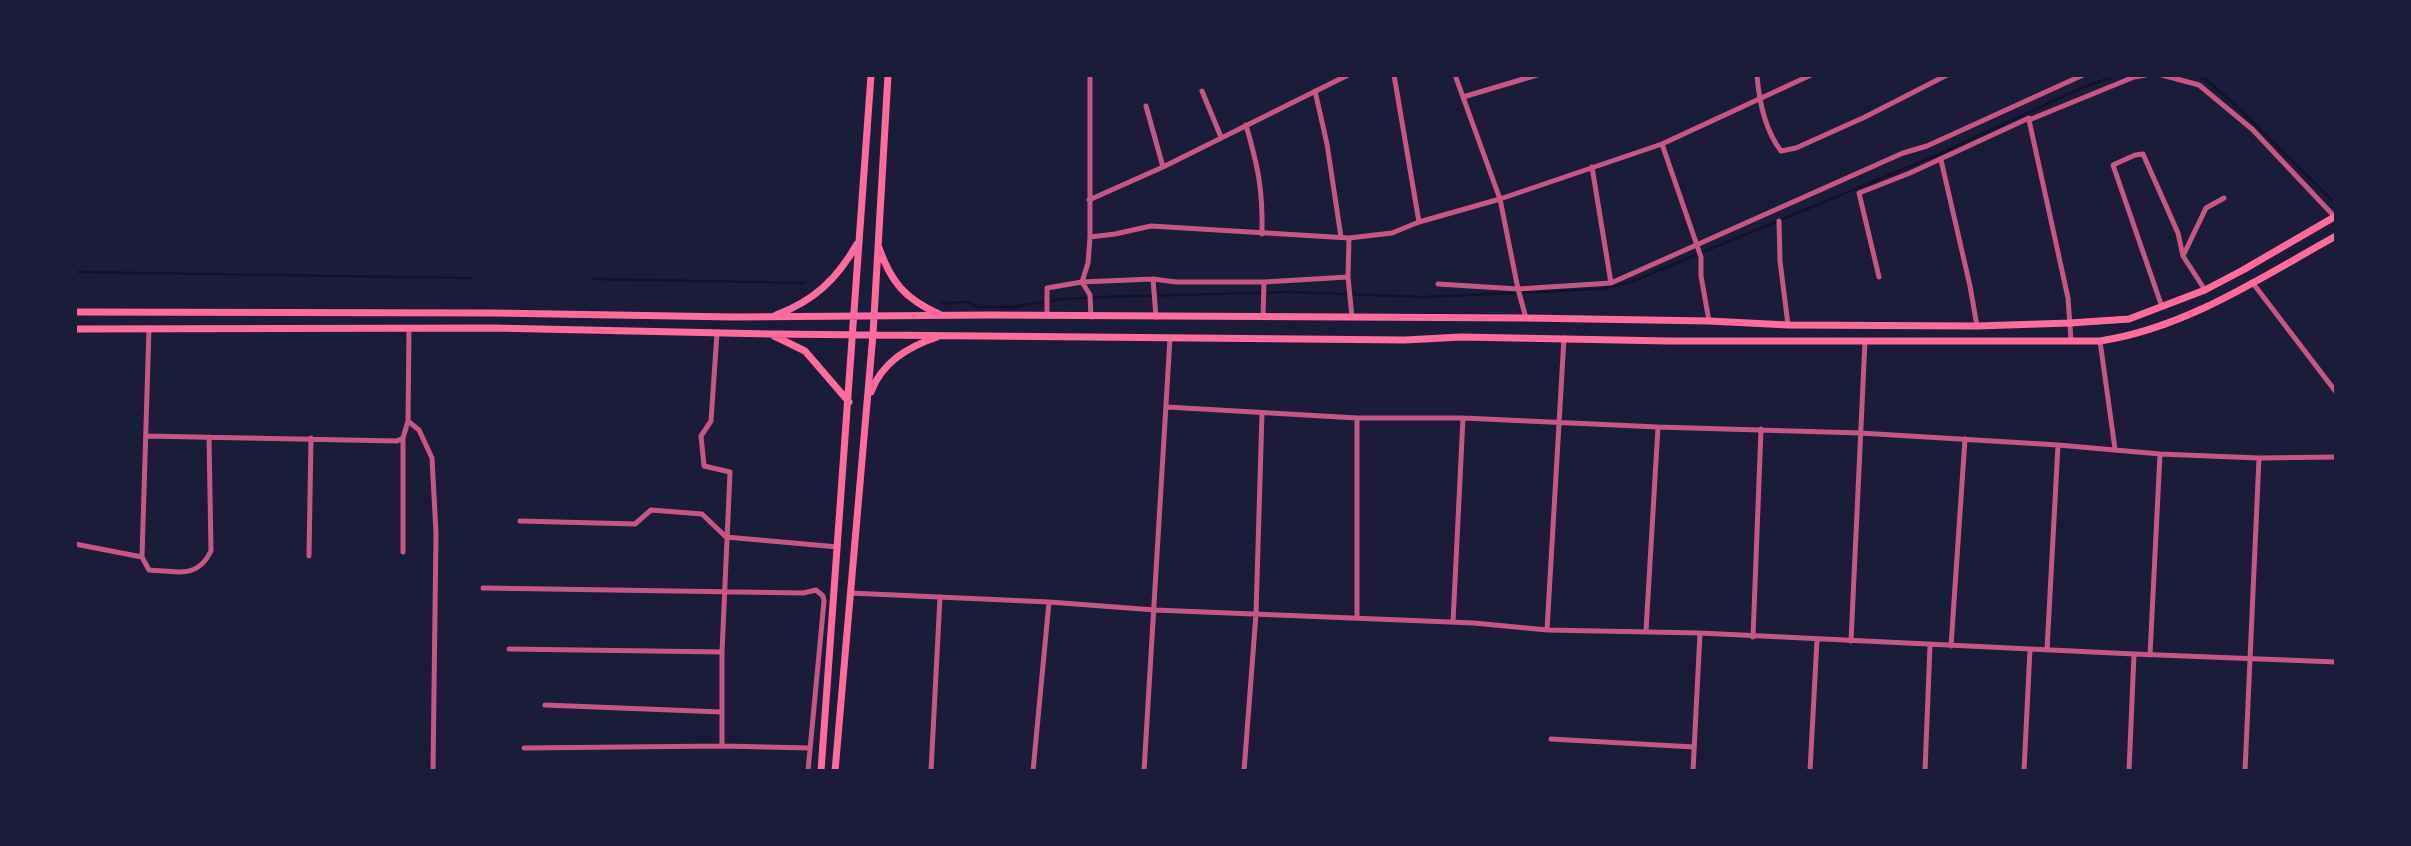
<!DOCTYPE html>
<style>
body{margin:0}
#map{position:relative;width:2411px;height:846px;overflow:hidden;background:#1b1b3a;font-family:Inter,sans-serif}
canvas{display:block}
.frame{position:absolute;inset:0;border:77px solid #1b1b3a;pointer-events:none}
</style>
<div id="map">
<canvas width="2411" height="846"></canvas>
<div class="frame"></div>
</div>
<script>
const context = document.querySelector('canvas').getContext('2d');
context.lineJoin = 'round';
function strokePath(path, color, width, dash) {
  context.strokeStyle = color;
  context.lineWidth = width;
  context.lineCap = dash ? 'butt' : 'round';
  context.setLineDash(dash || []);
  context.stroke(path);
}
const stream = new Path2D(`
 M2193 75 2205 79 2231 101 2332 200
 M75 272 470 278
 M593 279 804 283
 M942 303 967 302 977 307H1012L1063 299 1101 297 1292 292 1423 297 1602 289 1634 281 1703 252 1935 156 2079 89 2117 75`);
const minor = new Path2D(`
 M1090 75V237L1088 263 1082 282 1090 295 1091 317
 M1394 75 1419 222
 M1455 75 1500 199 1518 289 1526 318
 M1757 75C1759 101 1765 130 1781 151L1796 148 1865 117 1947 75
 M2162 75 2199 85 2252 129 2334 216
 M1202 91 1221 137
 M1315 91 1327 144 1341 237
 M1463 97 1537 75
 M1146 106 1163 167
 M2029 120 2068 298 2071 340
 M1246 125C1258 167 1263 189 1262 234
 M1662 144 1701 257V276L1709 321
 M1941 160 1970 286 1977 326
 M1592 167 1611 283
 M1089 200 1163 167 1348 75
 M1779 221 1780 261 1788 325
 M1090 237 1115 234 1151 226 1349 238 1392 233 1419 222 1500 199 1662 144 1811 75
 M1349 238 1348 277 1352 317
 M2183 256 2206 208 2224 198
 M1879 277 1859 193 1910 173 2029 118V120L2134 77 2146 75
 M1153 279 1156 317
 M2252 282 2336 392
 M1438 284 1518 289 1611 283 1903 153 1927 146 2083 75
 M2162 307 2113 165 2135 155 2143 154 2178 233 2183 256 2205 290
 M1047 316V288L1082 282 1153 279 1176 282H1264L1348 277
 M1263 317 1264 282
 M149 328 142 557 149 570C176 571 197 580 211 551L209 437
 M409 329 408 421 419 430 432 458 436 533 433 771
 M717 333 711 421 701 436 704 466 730 472 722 652V746L810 748
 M2100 341 2115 449
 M1167 407 1357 418H1463L1658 427 1860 433 2058 445 2160 454 2259 458 2336 457
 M146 436 397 441 403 438 408 421
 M403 438V552
 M520 521 635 524 651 510 702 514 726 537 838 547
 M75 544 142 557
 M309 556 311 438
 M483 588 803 593 816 590 823 596 824 601 808 771
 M850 593 1049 602 1155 610 1474 623 1547 630 1700 633 2134 654 2336 662
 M1357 618V418
 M1453 622 1463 418
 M1547 630 1564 338
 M1646 631 1658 427
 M1753 637 1761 429
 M1851 641 1865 341
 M1951 646 1965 439
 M509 649 722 652
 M2047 650 2058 445
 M2150 655 2160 454
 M545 705 721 712
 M1551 739 1694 747
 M524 748 722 746
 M931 771 940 597
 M1033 771 1049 602
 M1144 771 1170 338
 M1244 771 1256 614 1262 413
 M1693 771 1700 633
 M1810 771 1817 640
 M1925 771 1930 645
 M2024 771 2030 649
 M2129 771 2134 654
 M2245 771 2259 458`);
const secondary = new Path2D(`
 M879 248C891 282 905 299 939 314
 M75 312 494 313 735 317 989 315 1526 318 1709 321 1788 325 1977 326 2070 323 2129 319 2205 290 2243 270 2336 216
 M776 315C814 301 837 279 857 244
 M75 329 493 328 770 334 1405 340 1461 337 1669 341H2100C2186 328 2260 278 2336 236
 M774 336 805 351 849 402
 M871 392C882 362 908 347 937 337
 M821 771 871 75
 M835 771 873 334 888 75`);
strokePath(stream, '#12122b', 2.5);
strokePath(minor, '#c65784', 5);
strokePath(secondary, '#ff6b9d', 7);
</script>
